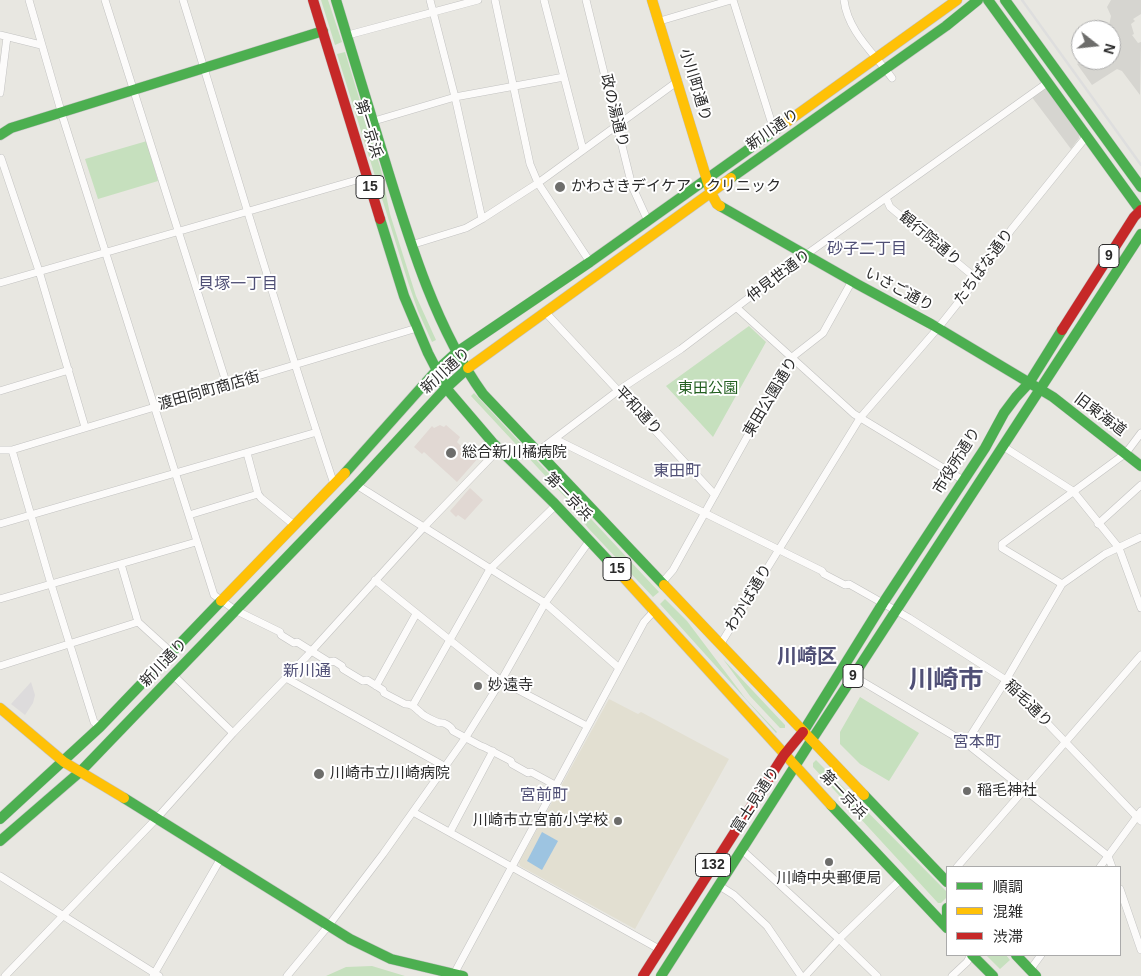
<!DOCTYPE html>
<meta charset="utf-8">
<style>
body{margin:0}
#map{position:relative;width:1141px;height:976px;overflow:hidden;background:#e8e7e1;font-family:Helvetica,"Noto Sans JP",sans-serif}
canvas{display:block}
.legend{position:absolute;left:946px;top:866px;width:175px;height:90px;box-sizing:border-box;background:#fff;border:1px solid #aaa;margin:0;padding:6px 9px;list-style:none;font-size:15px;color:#2b2b2b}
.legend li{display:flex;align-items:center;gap:10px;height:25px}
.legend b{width:25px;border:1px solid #aaa}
.north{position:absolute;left:1071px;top:20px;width:50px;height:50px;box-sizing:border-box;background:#fff;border:1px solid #aaa;border-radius:50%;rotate:106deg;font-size:14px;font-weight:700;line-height:20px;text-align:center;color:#2b2b2b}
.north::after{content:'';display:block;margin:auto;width:18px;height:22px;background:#6d6d6b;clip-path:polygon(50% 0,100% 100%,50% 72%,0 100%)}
</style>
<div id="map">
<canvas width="1141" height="976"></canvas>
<ul class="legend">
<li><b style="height:6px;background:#4caf50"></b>順調</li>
<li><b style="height:6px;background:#ffc107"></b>混雑</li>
<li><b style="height:6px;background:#c62828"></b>渋滞</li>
</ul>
<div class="north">N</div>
</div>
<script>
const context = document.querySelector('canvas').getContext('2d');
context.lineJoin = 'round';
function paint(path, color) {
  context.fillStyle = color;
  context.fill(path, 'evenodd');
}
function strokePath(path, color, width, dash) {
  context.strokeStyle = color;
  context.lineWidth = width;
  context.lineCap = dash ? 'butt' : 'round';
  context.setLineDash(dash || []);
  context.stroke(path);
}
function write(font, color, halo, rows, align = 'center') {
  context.font = font + ' Helvetica,"Noto Sans JP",sans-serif';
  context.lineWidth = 4;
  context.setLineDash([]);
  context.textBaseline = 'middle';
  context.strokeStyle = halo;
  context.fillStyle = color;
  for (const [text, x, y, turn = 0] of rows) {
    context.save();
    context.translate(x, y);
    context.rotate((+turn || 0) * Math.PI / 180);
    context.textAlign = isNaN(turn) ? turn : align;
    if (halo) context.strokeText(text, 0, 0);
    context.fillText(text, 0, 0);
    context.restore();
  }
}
const industrial = new Path2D(`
 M31 682 35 695 33 703 25 715 11 704Z`);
const education = new Path2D(`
 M609 699 638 714 641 712 729 759 635 929 520 866 519 862Z`);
const medical = new Path2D(`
 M440 425 444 427 446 425 460 437 457 442 463 448 467 444 480 456 457 482 424 452 422 454 414 447 432 426 434 428Z
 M470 488 483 500 465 520 458 515 456 517 450 511Z`);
const green = new Path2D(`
 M321 0H328L342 42 335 45Z
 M345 52 381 170 390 214 416 296 436 340 432 342 418 311 408 282 337 54Z
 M147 141 158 181 98 199 85 159Z
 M749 326 766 342 713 437 666 386Z
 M474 393 659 592 653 597 588 528 565 497 471 396Z
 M665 599 687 621 745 698 777 732 776 733 660 604Z
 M723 659 785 725V728H780L750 696Z
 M860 697 919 733 889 781 860 764 840 744V732Z
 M816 760 947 892V897L941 903H938L813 767V763Z
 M986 955H1006L1010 960 1000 969Z
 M372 966 405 976H326L346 967Z`);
const plaza = new Path2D(`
 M1111 0H1141V14L1133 19 1135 21 1131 24 1134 34 1132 35 1138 43 1141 42 1140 95 1122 71 1117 69 1092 85 1077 64 1083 60H1111V30H1108L1111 16 1107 7Z
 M1045 87 1079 133V138L1071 149 1031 96Z`);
const water = new Path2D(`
 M542 832 558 841 542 870 527 861Z`);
const street = new Path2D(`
 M29 0 63 118 214 595 235 610 280 632 281 635 294 643 297 642 329 662 334 661 342 666 343 669 363 681 367 680 383 690 384 693 405 704C413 704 415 708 420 712 424 717 433 720 439 723 444 722 451 726 453 731L481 746 484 747 511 761 512 764 528 773 531 772 555 785
 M105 0 227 385
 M183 0C233 161 280 324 334 484
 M430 0 455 97 482 219
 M495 0 530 164 538 183 590 262
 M544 0 583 150
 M586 0 632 186 648 221
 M733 0 771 121 777 129
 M844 0C848 32 874 53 892 78
 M660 21 731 0
 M0 35 41 45
 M348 35 478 0
 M0 93 7 37
 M374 121 455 97 564 77
 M1 158 39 271 85 427
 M886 198 890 207 977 279
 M411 245 466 228 482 219 538 183 678 81
 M0 283 367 177
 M737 308 854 414 963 480
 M546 313 715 495
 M0 391 69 370
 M555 439 822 571 824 574 845 585 849 584 909 618 1006 680 1141 821
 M1004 447 1073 491 1119 548 1141 608
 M0 450H12L417 328
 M12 450 51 584 94 722 100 727
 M537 452 619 390 681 349 807 254 1047 83
 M247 453 258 494 261 498 294 525
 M355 484 545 603 619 668
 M189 515 258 494
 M0 524 317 432
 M1098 524 1141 485
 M121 564 138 622 171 652
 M375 580 501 681 587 726
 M661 584 673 570 791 358 823 333 852 281
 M1062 584 1002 548V544L1126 453 1141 433
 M0 599 196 542
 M720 645 860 418 938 328 977 279 1011 230 1086 137
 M0 666 138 622
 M173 675 233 733
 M853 676 966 743 1108 856 1112 867
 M286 678 444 766
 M376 686 416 614
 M413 705 490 569 556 505
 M966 743 1006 680 1062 584 1105 554 1141 537
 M413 812 659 949
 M450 832 493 751
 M741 849 839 939 877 976
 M957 867 1141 655
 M1100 867 1141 811
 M0 876 159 976
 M718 885 734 895 767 926 801 976
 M1120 889 1141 950
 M1030 970 1041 955
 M454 974 644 622 655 610
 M5 976 157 818 233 733 307 656 423 528 499 449
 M153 976 221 858
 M287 976 329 925 383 854 466 737 501 681 545 603 590 540
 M805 976 839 939 901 879
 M952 976 967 962 971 955`);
const fast = new Path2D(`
 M336 0C353 57 371 114 388 171 411 246 437 330 483 394L664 585
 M988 0 1140 210
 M1005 0 1141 187
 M0 135 11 128 323 31
 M731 178 946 26 978 0
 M720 206 857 284 931 324 1053 397 1141 466
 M380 219 404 296 428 353 446 388 493 443 553 502 616 569
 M345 473 436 371 457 352 590 262 784 124
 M803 732 883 603 985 448 1004 413 1016 397 1029 383 1062 330
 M811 741 1141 234
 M864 795 947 882
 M124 798 350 939 391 959 463 976
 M831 805 947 928
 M0 819 100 727 221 601
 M0 841 81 771 362 479 446 388 468 368
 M947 908V918
 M972 955 993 976
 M1016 955 1036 976
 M661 976 811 741`);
const slow = new Path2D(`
 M652 0 711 193 717 204 720 206
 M784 124 957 0
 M468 368 731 178
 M616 569 831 805
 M664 585 864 795
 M221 601 345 473
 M0 708 64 762 124 798`);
const jam = new Path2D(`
 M313 0 380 219
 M1062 330 1134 217 1141 210
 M643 976 784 755 803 732`);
const rail = new Path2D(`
 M1022 0 1141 165`);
const markers = [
 [560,187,6,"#6d6d6b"],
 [451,453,6,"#6d6d6b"],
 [478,686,5,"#6d6d6b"],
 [319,774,6,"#6d6d6b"],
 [967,791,5,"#6d6d6b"],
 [618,821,5,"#6d6d6b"],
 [829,862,5,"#6d6d6b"]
];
const shields = [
 [370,187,28],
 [1109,256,20],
 [617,569,28],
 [853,676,20],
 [713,865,35]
];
const shieldNames = [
 ["15",370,187],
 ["9",1109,256],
 ["15",617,569],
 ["9",853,676],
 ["132",713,865]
];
const streetNames = [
 ["小川町通り",695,85,73],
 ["政の湯通り",614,111,76],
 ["第一京浜",368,129,73],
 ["新川通り",773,130,-35],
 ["観行院通り",930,239,40],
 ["たちばな通り",984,267,-54],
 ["仲見世通り",779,276,-37],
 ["いさご通り",899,290,28],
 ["新川通り",446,371,-42],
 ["渡田向町商店街",209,391,-16],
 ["東田公園通り",771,397,-59],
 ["平和通り",638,411,47],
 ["旧東海道",1100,415,37],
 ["市役所通り",957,461,-58],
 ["第一京浜",568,497,46],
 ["わかば通り",749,598,-59],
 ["新川通り",164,663,-46],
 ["稲毛通り",1028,704,45],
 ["第一京浜",843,795,47],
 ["富士見通り",756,800,-57]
];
const poiNames = [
 ["かわさきデイケア・クリニック",571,187],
 ["総合新川橘病院",462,453],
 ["妙遠寺",488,686],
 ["川崎市立川崎病院",330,774],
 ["稲毛神社",977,791],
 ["川崎市立宮前小学校",608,821,"right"],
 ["川崎中央郵便局",829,879,"center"]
];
const parkNames = [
 ["東田公園",708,389]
];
const neighbourhoodNames = [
 ["砂子二丁目",867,250],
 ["貝塚一丁目",238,285],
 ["東田町",677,472],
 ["新川通",307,672],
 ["宮本町",977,743],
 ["宮前町",544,796]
];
const districtNames = [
 ["川崎区",807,657]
];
const townNames = [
 ["川崎市",946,681]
];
paint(industrial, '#dddbdc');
paint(education, '#e2dfd1');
paint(medical, '#e1d8d3');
paint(green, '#c6e0be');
paint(plaza, '#d6d5d0');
paint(water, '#9dc4e1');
strokePath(street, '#c2c2c1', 8);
strokePath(fast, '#c2c2c1', 11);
strokePath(slow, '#c2c2c1', 11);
strokePath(jam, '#c2c2c1', 11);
strokePath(street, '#fcfbfa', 7);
strokePath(fast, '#4caf50', 10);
strokePath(slow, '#ffc107', 10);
strokePath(jam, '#c62828', 10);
strokePath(rail, '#dedede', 2.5);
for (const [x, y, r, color] of markers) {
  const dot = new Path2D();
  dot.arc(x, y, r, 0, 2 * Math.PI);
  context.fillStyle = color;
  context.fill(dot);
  strokePath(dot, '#fff', 2);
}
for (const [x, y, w] of shields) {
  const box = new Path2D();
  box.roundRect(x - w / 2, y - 11.5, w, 23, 4);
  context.fillStyle = '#fff';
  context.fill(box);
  strokePath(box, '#2b2b2b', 1);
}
write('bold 14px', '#2b2b2b', null, shieldNames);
write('15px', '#2b2b2b', '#fff', streetNames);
write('15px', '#2b2b2b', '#fff', poiNames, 'left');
write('15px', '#246022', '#fff', parkNames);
write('16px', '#505076', '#fff', neighbourhoodNames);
write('bold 20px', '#505076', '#fff', districtNames);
write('bold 25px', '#505076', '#fff', townNames);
</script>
